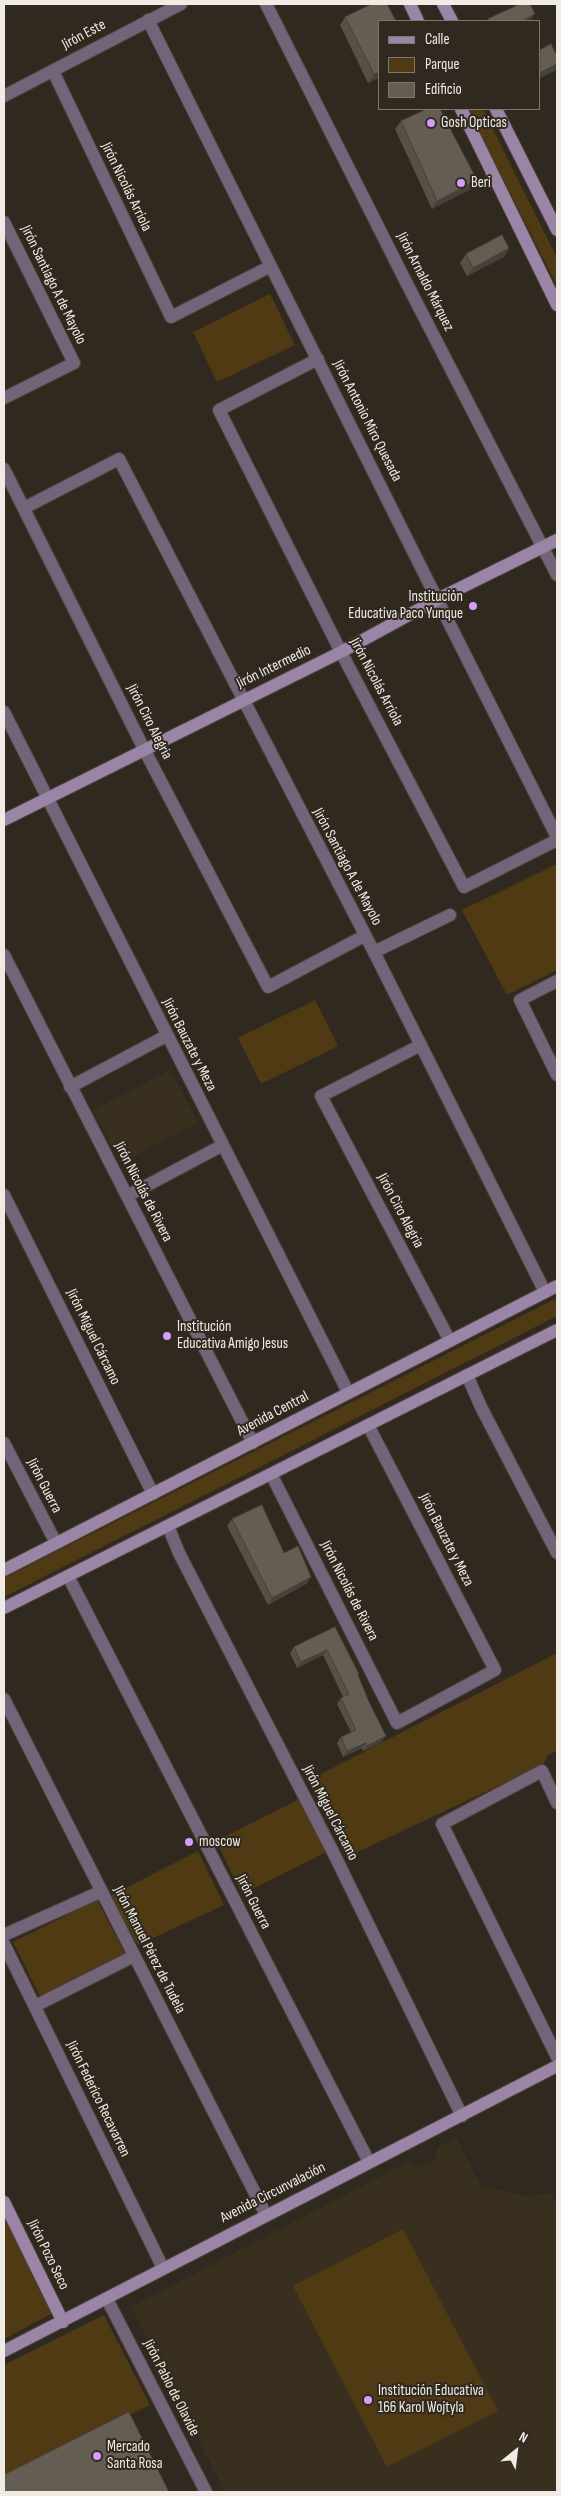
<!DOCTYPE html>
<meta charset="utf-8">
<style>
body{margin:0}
#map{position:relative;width:561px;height:2496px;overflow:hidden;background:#30291f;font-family:"Sofia Sans Condensed",sans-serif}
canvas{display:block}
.frame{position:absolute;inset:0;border:5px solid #f0ece5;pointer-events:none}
.legend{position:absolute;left:378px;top:20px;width:162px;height:90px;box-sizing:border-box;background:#30291f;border:1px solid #7d776e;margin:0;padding:6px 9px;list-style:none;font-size:15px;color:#f0ece5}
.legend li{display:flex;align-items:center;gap:10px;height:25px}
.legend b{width:25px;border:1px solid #7d776e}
.north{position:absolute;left:491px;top:2426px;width:50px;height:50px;-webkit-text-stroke:4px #30291f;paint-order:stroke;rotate:29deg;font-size:14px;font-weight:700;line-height:20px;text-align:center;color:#f0ece5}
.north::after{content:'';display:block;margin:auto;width:18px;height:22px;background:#f0ece5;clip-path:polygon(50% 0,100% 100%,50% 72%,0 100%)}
</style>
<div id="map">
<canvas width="561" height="2496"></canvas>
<div class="frame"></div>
<ul class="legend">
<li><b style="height:6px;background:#9b85a7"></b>Calle</li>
<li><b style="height:14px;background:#4f3a14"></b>Parque</li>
<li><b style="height:14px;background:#645d51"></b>Edificio</li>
</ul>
<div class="north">N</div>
</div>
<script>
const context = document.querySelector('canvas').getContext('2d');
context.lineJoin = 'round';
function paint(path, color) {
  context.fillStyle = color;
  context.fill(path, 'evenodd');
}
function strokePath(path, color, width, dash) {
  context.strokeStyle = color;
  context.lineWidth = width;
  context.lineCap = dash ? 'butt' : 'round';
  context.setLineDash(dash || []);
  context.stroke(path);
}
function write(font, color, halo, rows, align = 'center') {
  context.font = font + ' "Sofia Sans Condensed",sans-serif';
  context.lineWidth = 4;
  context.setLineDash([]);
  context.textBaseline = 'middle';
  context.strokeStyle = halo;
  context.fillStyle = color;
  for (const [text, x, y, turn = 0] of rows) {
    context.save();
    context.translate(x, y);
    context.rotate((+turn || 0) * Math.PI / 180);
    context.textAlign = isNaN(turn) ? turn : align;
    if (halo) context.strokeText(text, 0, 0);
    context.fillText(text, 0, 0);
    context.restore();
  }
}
const built = new Path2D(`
 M170 1070 198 1123 121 1163 93 1110Z
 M456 2137 481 2186 522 2196 552 2194 557 2205V2492H225L131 2307 410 2161 413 2169 434 2160 438 2147Z`);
const green = new Path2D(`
 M468 109H483L557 258V286Z
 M270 294 295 345 217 382 193 332Z
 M557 864V970L507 995 462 910Z
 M315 1000 338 1046 261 1084 238 1038Z
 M557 1298V1316L4 1597V1578Z
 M557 1653V1751L548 1755 543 1765 347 1857 309 1780Z
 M300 1799 327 1852 242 1894 216 1841Z
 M198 1851 224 1905 138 1945 110 1896Z
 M97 1900 126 1955 41 1998 13 1942Z
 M4 2217 53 2313 4 2339Z
 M403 2229 498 2411 387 2467 293 2286Z
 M104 2315 150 2405 69 2444 4 2481V2365Z`);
const street = new Path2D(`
 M266 4 406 282 557 575
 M148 20C282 293 420 565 557 837
 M53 71 171 317 269 267
 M4 96 181 4
 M4 222 74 363 4 398
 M318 359 219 410 341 652 464 887 557 840
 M4 469 144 749 268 987 364 936
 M24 508 119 459 374 952 545 1292
 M4 712 348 1392
 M374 952 450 915
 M4 955 253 1443
 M557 981 520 1000 557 1075
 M421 1045 321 1096 450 1341
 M70 1087 166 1036
 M4 1195 153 1494
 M127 1196 223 1145
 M467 1375 481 1407 557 1553
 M4 1443 56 1543
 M271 1474 397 1723 495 1670 368 1425
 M168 1526 179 1553 334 1854 462 2116
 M68 1576 369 2162
 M4 1699 266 2215
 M557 1803 542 1771 442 1824 557 2057
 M4 1935 100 1892
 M4 1944 163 2268
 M35 2006 134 1956
 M107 2299 206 2492`);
const secondary = new Path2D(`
 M410 4 418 21
 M443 4 452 21
 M461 109 557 305
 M496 109 557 230
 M4 820 341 652 438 599 557 540
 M4 1570 557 1286
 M4 1608 557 1330
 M4 2202 63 2322
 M4 2351 557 2066`);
const wall = new Path2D(`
 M345 17 380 21V77L368 83 340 25Z
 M401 121 477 180 471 189 432 209 395 129Z
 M509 248 504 257 467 276 460 263 466 254Z
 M232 1519 284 1553 311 1577 306 1584 268 1605 227 1526Z
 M335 1627 358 1677 382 1742 363 1751 362 1748 343 1757 337 1743 341 1737 351 1732 337 1704 341 1698 343 1697 323 1655 297 1668 290 1653 294 1647Z`);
const shadedWall = new Path2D(`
 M535 14 530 21H522Z
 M557 64V67L555 71 540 78V73Z
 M380 72V77L368 83 374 74Z
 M477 180 471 189 432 209 437 201Z
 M509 248 504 257 467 276 473 268Z
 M311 1577 306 1584 268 1605 272 1598Z
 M327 1650 323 1655 297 1668 301 1662Z
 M386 1736 382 1742 363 1751 367 1746Z
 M366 1743 362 1748 343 1757 347 1751Z`);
const building = new Path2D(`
 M372 4H387L396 21H380V72L374 74 345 17Z
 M520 4H530L535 14 522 21H489L488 19Z
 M551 44 557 56V64L540 73V50Z
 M427 109H440L477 180 437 201 401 121Z
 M502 235 509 248 473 268 466 254Z
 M262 1505 284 1553 298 1546 311 1577 272 1598 232 1519Z
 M335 1627 359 1674 358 1675 369 1702 386 1736 367 1746 366 1743 347 1751 341 1737 356 1730 341 1698 349 1694 327 1650 301 1662 294 1647Z
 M129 2412 169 2492H4V2475Z`);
const markers = [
 [431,123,5,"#d89bf8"],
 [461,183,5,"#d89bf8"],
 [473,606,5,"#d89bf8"],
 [167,1336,5,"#d89bf8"],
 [189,1842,5,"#d89bf8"],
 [368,2400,5,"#d89bf8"],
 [97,2456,5,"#d89bf8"]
];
const streetNames = [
 ["Jirón Este",84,35,-28],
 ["Jirón Nicolás Arriola",126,187,64],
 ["Jirón Arnaldo Márquez",425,282,63],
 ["Jirón Santiago A de Mayolo",53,285,64],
 ["Jirón Antonio Miro Quesada",367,421,63],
 ["Jirón Intermedio",274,667,-26],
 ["Jirón Nicolás Arriola",376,682,62],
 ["Jirón Ciro Alegria",149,722,63],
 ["Jirón Santiago A de Mayolo",347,867,62],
 ["Jirón Bauzate y Meza",189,1045,63],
 ["Jirón Nicolás de Rivera",143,1192,63],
 ["Jirón Ciro Alegria",400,1211,62],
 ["Jirón Miguel Cárcamo",93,1337,64],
 ["Avenida Central",273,1414,-28],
 ["Jirón Guerra",44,1486,63],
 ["Jirón Bauzate y Meza",446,1540,63],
 ["Jirón Nicolás de Rivera",349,1591,63],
 ["Jirón Miguel Cárcamo",330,1813,63],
 ["Jirón Guerra",253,1902,63],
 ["Jirón Manuel Pérez de Tudela",149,1950,63],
 ["Jirón Federico Recavarren",98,2099,64],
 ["Avenida Circunvalación",273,2193,-27],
 ["Jirón Pozo Seco",48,2255,64],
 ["Jirón Pablo de Olavide",171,2388,63]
];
const poiNames = [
 ["Gosh Opticas",441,123],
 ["Beri",471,183],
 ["Institución",463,597,"right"],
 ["Educativa Paco Yunque",463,614,"right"],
 ["Institución",177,1327],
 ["Educativa Amigo Jesus",177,1344],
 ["moscow",199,1842],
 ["Institución Educativa",378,2391],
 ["166 Karol Wojtyla",378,2408],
 ["Mercado",107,2447],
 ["Santa Rosa",107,2464]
];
paint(built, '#392f1f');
paint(green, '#4f3a14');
strokePath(street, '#4b443b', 14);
strokePath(secondary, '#4b443b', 14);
strokePath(street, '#72657a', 12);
strokePath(secondary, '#9b85a7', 12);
paint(wall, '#565046');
paint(shadedWall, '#464139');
paint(building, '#645d51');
strokePath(building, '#464139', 1);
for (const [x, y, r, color] of markers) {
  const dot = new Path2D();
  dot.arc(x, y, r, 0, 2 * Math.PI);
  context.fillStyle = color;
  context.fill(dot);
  strokePath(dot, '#30291f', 2);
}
write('15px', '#f0ece5', '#30291f', streetNames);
write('15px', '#f0ece5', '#30291f', poiNames, 'left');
</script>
